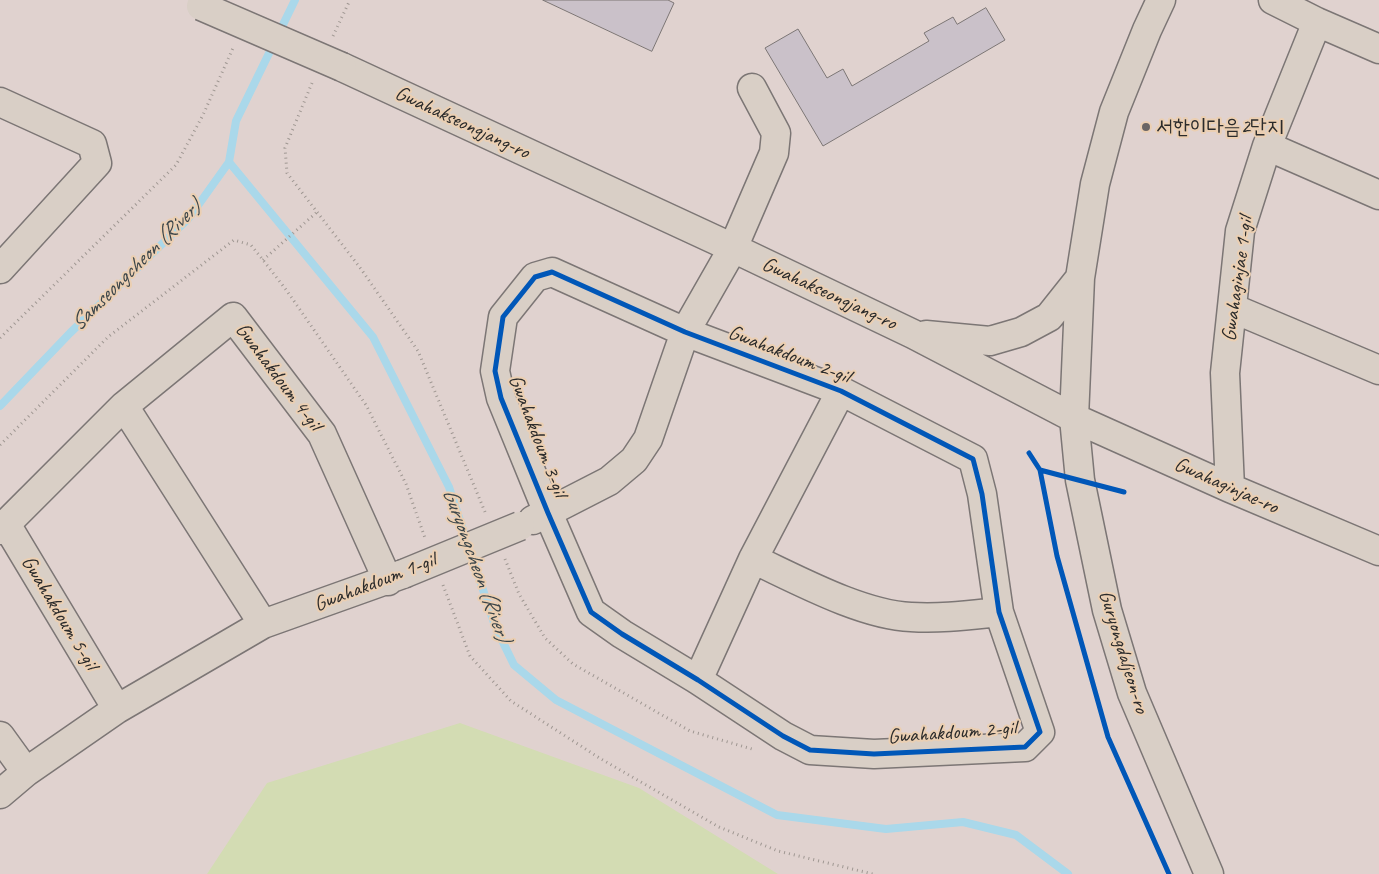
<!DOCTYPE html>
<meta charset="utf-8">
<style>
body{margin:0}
canvas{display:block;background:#e0d2cf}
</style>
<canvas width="1379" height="874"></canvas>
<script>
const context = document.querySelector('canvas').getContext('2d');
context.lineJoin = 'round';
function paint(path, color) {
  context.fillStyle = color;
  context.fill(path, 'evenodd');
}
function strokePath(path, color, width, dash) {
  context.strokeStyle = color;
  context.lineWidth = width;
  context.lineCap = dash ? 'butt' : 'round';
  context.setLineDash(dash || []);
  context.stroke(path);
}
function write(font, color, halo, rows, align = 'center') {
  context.font = font + ' Caveat,"Poor Story",sans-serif';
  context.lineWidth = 4;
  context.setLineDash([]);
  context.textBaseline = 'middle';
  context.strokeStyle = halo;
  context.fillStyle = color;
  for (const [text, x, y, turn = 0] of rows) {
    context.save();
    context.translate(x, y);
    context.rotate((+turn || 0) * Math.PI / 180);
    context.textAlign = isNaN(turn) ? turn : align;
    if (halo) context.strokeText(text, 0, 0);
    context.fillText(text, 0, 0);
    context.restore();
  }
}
const green = new Path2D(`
 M460 723 639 788 778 874H207L267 783Z`);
const stream = new Path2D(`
 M229 162 373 337 449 487 495 626 514 665 556 700 777 815 886 829 963 822 1016 835 1068 874
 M0 406 70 333 189 218 229 162 236 121 295 0`);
const building = new Path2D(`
 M543 0H668L674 3 652 51Z
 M986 8 1005 40 823 146 765 48 798 29 827 78 843 69 852 86 929 41 924 33 953 17 957 24Z`);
const path = new Path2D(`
 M333 36 350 0
 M312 83 285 148 287 173 361 269 418 351 485 512
 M263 260 317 212
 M0 338 176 165 203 115 233 48
 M0 445 108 337 234 240 251 245 263 260 287 291 366 405 406 484 425 538
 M505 559 519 594 545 638 573 664 690 731 752 749
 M443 585 470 656 511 701 601 759 719 827 778 851 873 874`);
const minor = new Path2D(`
 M1161 0 1147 30 1114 112 1095 184 1080 278 1074 418 1080 480 1107 610 1132 693 1209 874
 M1273 0 1317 22 1379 49
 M342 67 733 248 913 334 1074 418 1230 488 1379 551
 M0 102 92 144 97 163 0 269
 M1267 146 1379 195
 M552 272 685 332 841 391 973 459 982 494 999 612 1040 732 1025 747 874 754 810 750 783 736 698 680 622 634 591 612 548 513 501 398 495 371 503 317 535 277Z
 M1232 308 1379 370
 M926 335 990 341 1021 332 1049 317 1080 278
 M1230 488 1225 373 1240 231 1267 146 1317 22
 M533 520 609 481 634 460 648 439 685 332 733 248 774 153 776 133 752 88
 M6 524 124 406
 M0 530 6 524 117 709
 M753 559C798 580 862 615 911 617 940 619 970 615 999 612
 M263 624 124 406 233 317 322 434 388 581
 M698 680 753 559 841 391
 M0 736 26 772
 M0 794 26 772 117 709 263 624 403 574`);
const minorBridge = new Path2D(`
 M201 6 342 67
 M403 574 520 526`);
const cycleway = new Path2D(`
 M552 272 685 332 841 391 973 459 982 494 999 612 1040 732 1025 747 874 754 810 750 783 736 698 680 622 634 591 612 548 513 501 398 495 371 503 317 535 277Z
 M1029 453 1040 470 1057 556 1108 737 1169 874
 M1040 470 1124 492`);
const markers = [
 [1146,127,5,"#6a6564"]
];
const streetNames = [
 ["Gwahakseongjang-ro",462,123,25],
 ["Gwahaginjae 1-gil",1238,279,-82],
 ["Gwahakseongjang-ro",829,294,25],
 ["Gwahakdoum 2-gil",789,355,21],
 ["Gwahakdoum 4-gil",278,377,53],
 ["Gwahakdoum 3-gil",537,436,69],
 ["Gwahaginjae-ro",1226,486,24],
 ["Gwahakdoum 1-gil",375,583,-21],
 ["Gwahakdoum 5-gil",59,613,59],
 ["Guryongdaljeon-ro",1123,652,73],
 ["Gwahakdoum 2-gil",952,733,-4]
];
const poiNames = [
 ["서한이다음2단지",1156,127]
];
const waterNames = [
 ["Samseongcheon (River)",136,266,-45],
 ["Guryongcheon (River)",476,565,70]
];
paint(green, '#d3dcb3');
strokePath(stream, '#aad8ea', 8);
paint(building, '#cac1c9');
strokePath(building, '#7c7675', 1);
strokePath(minor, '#7c7675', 31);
strokePath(path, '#9f9792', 3, [1, 4]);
strokePath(minor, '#d9cfc6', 28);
strokePath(minorBridge, '#7c7675', 31, []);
strokePath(minorBridge, '#d9cfc6', 28);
strokePath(cycleway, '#0057b8', 5);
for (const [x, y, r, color] of markers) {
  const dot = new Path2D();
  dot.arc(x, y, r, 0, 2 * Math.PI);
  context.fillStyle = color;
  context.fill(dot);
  strokePath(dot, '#ebcfb2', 2);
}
write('21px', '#2b2b2b', '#ebcfb2', streetNames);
write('21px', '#2b2b2b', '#ebcfb2', poiNames, 'left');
write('italic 22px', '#3b4549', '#ebcfb2', waterNames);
</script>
